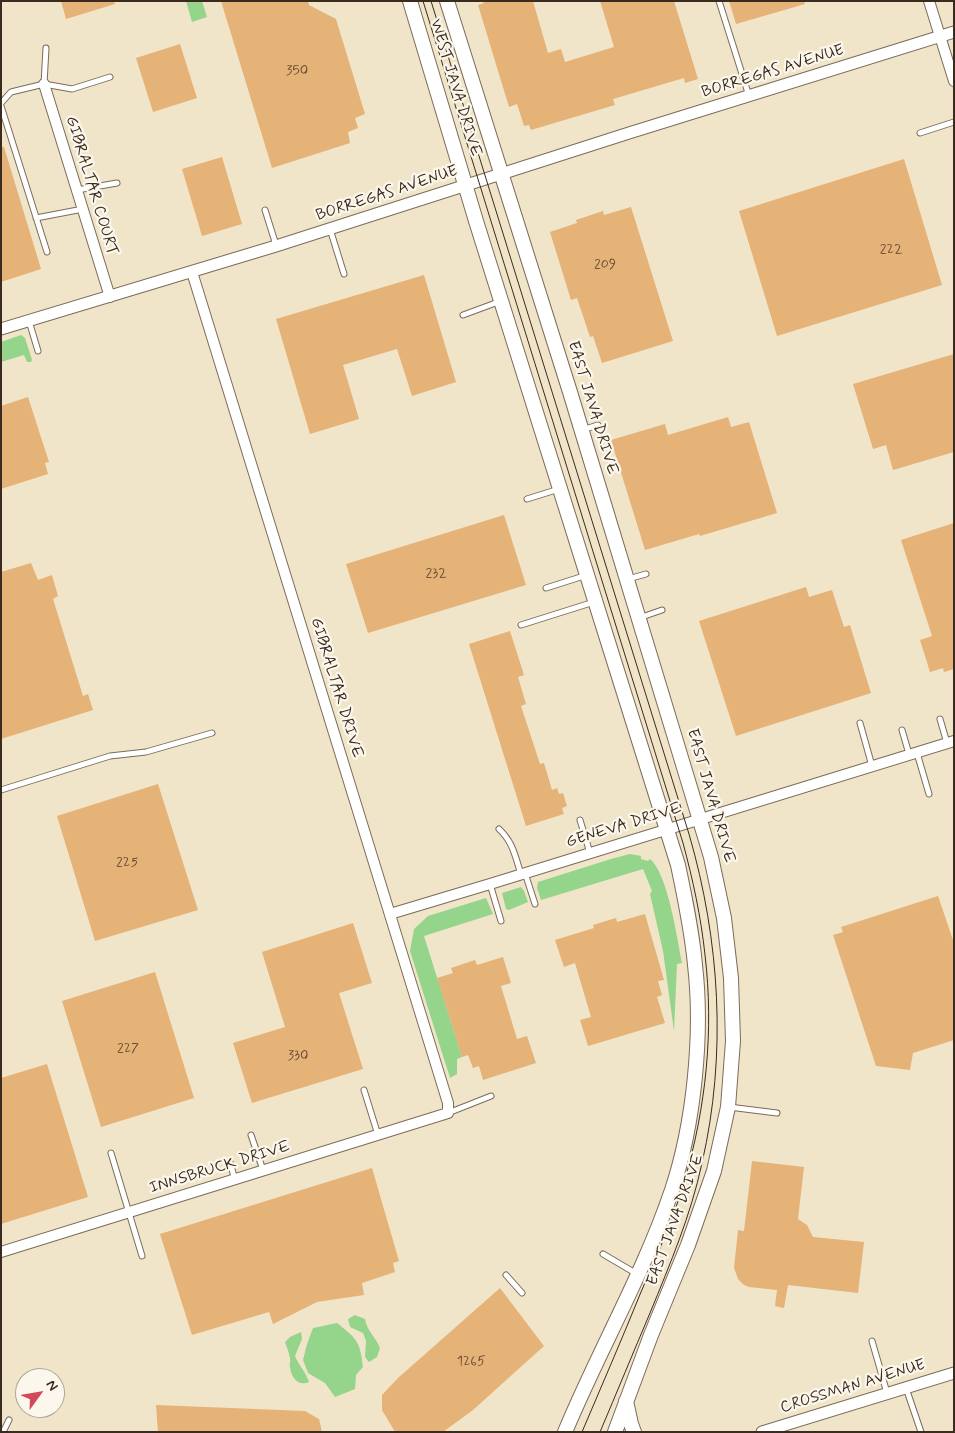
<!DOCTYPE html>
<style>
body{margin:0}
#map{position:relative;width:955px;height:1433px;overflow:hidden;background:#f1e5c9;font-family:Mynerve,sans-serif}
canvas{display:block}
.frame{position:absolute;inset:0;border:2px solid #3b2a1e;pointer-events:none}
.north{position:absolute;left:15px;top:1368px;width:50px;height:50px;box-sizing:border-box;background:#fbf7ec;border:1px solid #aea59a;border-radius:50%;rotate:58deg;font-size:14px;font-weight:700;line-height:20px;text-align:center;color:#3b2a1e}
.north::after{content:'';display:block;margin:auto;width:18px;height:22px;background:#d1495b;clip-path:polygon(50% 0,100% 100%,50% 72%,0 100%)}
</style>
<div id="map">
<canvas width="955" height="1433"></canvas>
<div class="frame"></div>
<div class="north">N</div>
</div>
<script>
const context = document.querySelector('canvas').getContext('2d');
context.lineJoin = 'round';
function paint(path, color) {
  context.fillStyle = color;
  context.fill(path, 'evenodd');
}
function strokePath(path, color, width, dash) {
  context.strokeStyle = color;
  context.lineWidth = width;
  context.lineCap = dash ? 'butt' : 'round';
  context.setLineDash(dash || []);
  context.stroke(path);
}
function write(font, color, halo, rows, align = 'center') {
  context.font = font + ' Mynerve,sans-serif';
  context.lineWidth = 4.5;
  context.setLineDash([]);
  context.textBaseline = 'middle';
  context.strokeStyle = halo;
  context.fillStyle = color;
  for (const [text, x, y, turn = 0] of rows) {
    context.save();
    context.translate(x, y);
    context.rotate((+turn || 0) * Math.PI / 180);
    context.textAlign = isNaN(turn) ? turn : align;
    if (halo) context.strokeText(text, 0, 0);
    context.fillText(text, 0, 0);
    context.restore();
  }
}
const green = new Path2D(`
 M186 1H202L207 17 192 22Z
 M21 335 25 338 32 360 31 362H27L24 355 1 362V342Z
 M630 854 641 856V859L648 861 650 859C668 874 677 938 682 963L677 964 674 1031 663 951 650 894 652 891 643 869 541 900 537 888 538 882 611 859Z
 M521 887 524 891 528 902 509 910 506 909 502 893Z
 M486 898 493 914 424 936 462 1057 457 1059V1074L450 1078 410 951 414 929 428 916Z
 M355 1315 365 1319C367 1331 375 1336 380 1348L377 1357 369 1362 365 1357 366 1341 363 1333 350 1327 348 1319Z
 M337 1323C357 1339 360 1341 363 1367L356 1375 355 1389 335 1397 325 1383 308 1373 303 1360 307 1344 313 1328Z
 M301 1332 302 1339 295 1356C299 1366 306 1372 309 1382 298 1387 291 1377 290 1367 289 1362 291 1363 290 1358 289 1353 287 1347 285 1342L290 1337Z`);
const building = new Path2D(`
 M61 1H114L115 4 66 19Z
 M221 1H308L309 5 336 19 365 114 355 118 358 128 348 132 350 143 272 168Z
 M483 1H533L548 53 561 49 565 62 614 47 600 1H674L698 79 685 83 684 78 613 99 615 105 531 130 529 125 524 126 517 104 509 107 478 5 484 3Z
 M729 1H804L805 4 736 24Z
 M180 44 197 98 153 112 136 58Z
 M1 147H4L41 269 1 282Z
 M222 157 242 224 202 236 182 169Z
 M904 159 942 285 777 336 739 211Z
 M631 207 673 341 602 363 593 336 590 337 577 298 571 300 550 232 577 223 576 220 603 211 604 215Z
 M424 275 456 382 412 396 397 349 343 365 359 419 310 434 276 319Z
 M954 354V452L893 470 886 445 873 449 853 384Z
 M28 397 49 462 45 463 48 474 1 489V406Z
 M728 417 731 427 749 422 777 513 700 536 699 534 645 550 611 440 665 424 668 435Z
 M504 515 526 585 368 633 346 564Z
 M954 523V669L944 672 943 668 930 672 920 640 932 636 901 540Z
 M31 563 38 580 52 575 58 596 53 599 83 696 88 694 93 710 1 739V572Z
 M806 587 809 597 832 590 844 627 850 625 871 693 736 736 699 621Z
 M510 631 524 675 518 677 526 704 521 706 540 764 544 763 552 790 557 788 559 794 563 793 567 806 562 808 564 814 526 826 469 644Z
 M158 784 198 910 95 941 57 816Z
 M938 896 954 943V1040L913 1053 910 1070 876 1066 833 935 843 932 841 927Z
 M645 914 664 980 658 981 662 995 657 997 665 1023 588 1046 580 1020 591 1017 575 963 564 967 555 940 594 928 593 925 616 918 617 922Z
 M353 923 372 983 339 993 363 1069 252 1103 233 1043 285 1027 262 952Z
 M503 957 511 983 501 986 517 1039 527 1036 536 1063 483 1080 479 1066 473 1068 468 1055 462 1057 437 978 453 973 451 968 475 960 477 965Z
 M155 972 194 1098 101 1127 62 1001Z
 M47 1064 88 1197 1 1224V1078Z
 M752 1161 804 1167 798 1219 807 1225 813 1237 864 1242 858 1293 788 1285 784 1308 775 1306 777 1290 749 1287 744 1285 738 1279 734 1268 738 1230 744 1231Z
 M372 1168 399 1261 393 1263 395 1272 362 1283 364 1295 317 1302 273 1324 269 1312 192 1335 160 1234Z
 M500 1288 544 1346 473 1410 443 1432H395L382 1410V1395L398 1378Z
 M156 1405 305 1411 319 1419 322 1432H158Z`);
const service = new Path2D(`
 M719 1 749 96
 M44 84 46 48
 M1 103 11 92 44 84 72 89 110 77
 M1 106 47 252
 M920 133 954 122
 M77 190 117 183
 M265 210 276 245
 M36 218 83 209
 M330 229 344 274
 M463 315 501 301
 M29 321 38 351
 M582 430 598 425
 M527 499 559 489
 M628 579 646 574
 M546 588 587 575
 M639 618 662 610
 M521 625 594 602
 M940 719 947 743
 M860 723 872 766
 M902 730 909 754
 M917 753 929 794
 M1 790 110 756 146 752 212 733
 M580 820 590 853
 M499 829C513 842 515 856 521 874
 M525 873 535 904
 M490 884 501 921
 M364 1090 378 1135
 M729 1107 777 1113
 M448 1113 491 1096
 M251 1135 263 1170
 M111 1153 142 1256
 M230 1162 235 1180
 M603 1254 637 1274
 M506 1275 522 1293
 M872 1341 887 1393
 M906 1388 921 1432
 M3 1432 9 1420`);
const minor = new Path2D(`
 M929 1 954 81
 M44 84 110 297
 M390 914 490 884 954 741
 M1 1252 448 1113V1103L192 272`);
const tertiary = new Path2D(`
 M1 329 276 246 629 133 954 32
 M762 1432 954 1373`);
const secondary = new Path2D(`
 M410 1 476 221 678 865C685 898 692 931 695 965 703 1034 694 1124 672 1190 644 1273 599 1350 565 1432
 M447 1 570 392 689 784 711 857 724 918 731 978 733 1041 728 1107 714 1171 688 1245 651 1335 615 1432
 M626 1401 631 1424 634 1432`);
const tram = new Path2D(`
 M423 1 683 843C693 880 701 917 705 955 714 1030 706 1107 685 1179 674 1218 657 1255 641 1292 622 1339 602 1385 582 1432
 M431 1 689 834C720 941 727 1054 702 1163 691 1215 670 1264 650 1313 633 1353 617 1392 600 1432`);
const numberNames = [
 ["350",297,71],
 ["222",891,250],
 ["209",605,265],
 ["232",436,574],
 ["225",127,863],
 ["227",128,1049],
 ["330",298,1056],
 ["1265",471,1362]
];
const streetNames = [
 ["BORREGAS AVENUE",773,72,-17],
 ["WEST JAVA DRIVE",455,88,73],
 ["GIBRALTAR COURT",91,186,73],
 ["BORREGAS AVENUE",387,194,-18],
 ["EAST JAVA DRIVE",592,408,73],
 ["GIBRALTAR DRIVE",336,688,73],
 ["EAST JAVA DRIVE",710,796,74],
 ["GENEVA DRIVE",624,826,-17],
 ["INNSBRUCK DRIVE",220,1168,-17],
 ["EAST JAVA DRIVE",676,1220,-70],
 ["CROSSMAN AVENUE",853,1387,-17]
];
paint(green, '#94d48b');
paint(building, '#e5b277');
strokePath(service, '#7b6b5a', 7);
strokePath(minor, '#7b6b5a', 12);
strokePath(tertiary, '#7b6b5a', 13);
strokePath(secondary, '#7b6b5a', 16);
strokePath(service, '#fff', 5);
strokePath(minor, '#fff', 10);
strokePath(tertiary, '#fff', 11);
strokePath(secondary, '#fff', 14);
strokePath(tram, '#3b2a1e', 1);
write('14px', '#664c34', null, numberNames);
write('16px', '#3b2a1e', '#fbf7ec', streetNames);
</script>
